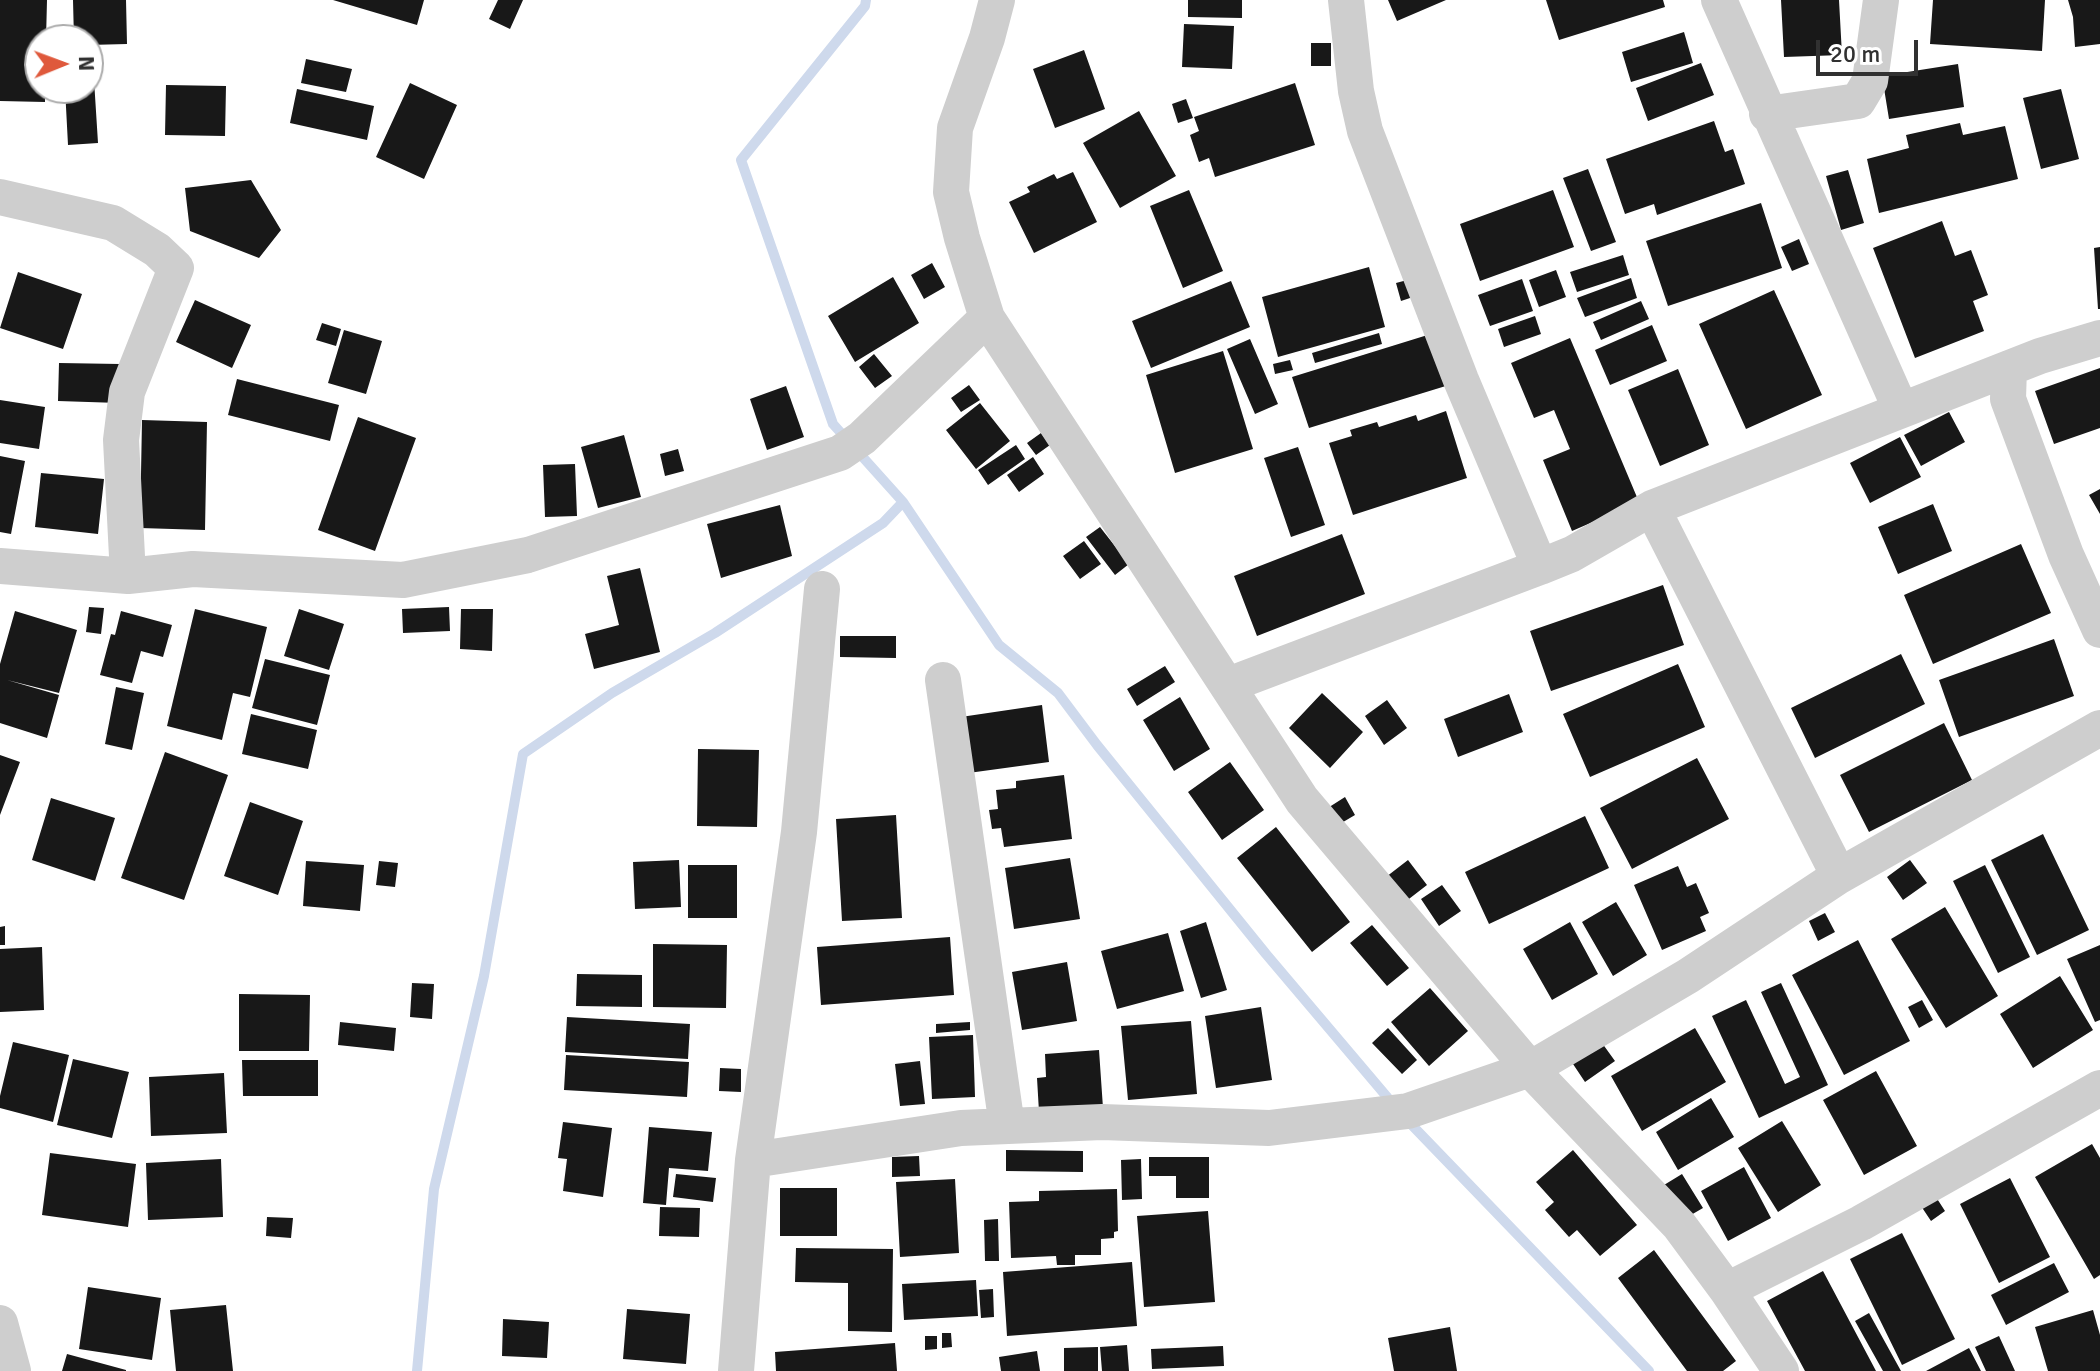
<!DOCTYPE html>
<style>
body{margin:0}
#map{position:relative;width:2100px;height:1371px;overflow:hidden;background:#fff;font-family:Signika,sans-serif}
canvas{display:block}
.north{position:absolute;left:24px;top:24px;width:80px;height:80px;box-sizing:border-box;background:#fff;border:2px solid #adadad;border-radius:50%;rotate:89deg;font-size:22px;font-weight:700;line-height:32px;text-align:center;color:#313131}
.north::after{content:'';display:block;margin:auto;width:28px;height:36px;background:#df593c;clip-path:polygon(50% 0,100% 100%,50% 72%,0 100%)}
.scale{position:absolute;left:1816px;top:40px;width:102px;height:36px;box-sizing:border-box;border:4px solid #313131;border-top:0;padding-left:10px;font-size:24px;line-height:28px;white-space:nowrap;color:#313131;-webkit-text-stroke:6px #fff;paint-order:stroke}
</style>
<div id="map">
<canvas width="2100" height="1371"></canvas>
<div class="north">N</div>
<div class="scale">20 m</div>
</div>
<script>
const context = document.querySelector('canvas').getContext('2d');
context.lineJoin = 'round';
function strokePath(path, color, width, dash) {
  context.strokeStyle = color;
  context.lineWidth = width;
  context.lineCap = dash ? 'butt' : 'round';
  context.setLineDash(dash || []);
  context.stroke(path);
}
function paint(path, color) {
  context.fillStyle = color;
  context.fill(path, 'evenodd');
}
const stream = new Path2D(`
 M866 0 865 6 741 160 833 424 903 502 999 645 1058 693 1097 745 1266 954 1393 1104
 M1406 1119 1649 1371
 M417 1371 434 1189 484 976 523 754 612 693 715 633 883 523 903 502`);
const building = new Path2D(`
 M0 0H47L46 40H40V88H45V102L0 101Z
 M73 0H126L127 44 88 45V40H74Z
 M333 0H424L417 25Z
 M498 0H523L510 29 489 19Z
 M1188 0H1242V18L1188 17Z
 M1388 0H1446L1397 21Z
 M1546 0H1663L1665 7 1559 40Z
 M1781 0H1839L1842 55 1784 57Z
 M1933 0H2045L2042 51 1930 44Z
 M2068 0H2100V44L2075 47 2073 17Z
 M1184 24 1234 26 1232 69 1182 67Z
 M1684 32 1693 63 1631 82 1622 52Z
 M1311 43H1331V66H1311Z
 M1084 50 1105 109 1055 128 1033 69Z
 M306 59 352 69 346 92 301 83Z
 M1701 63 1714 95 1648 121 1636 88Z
 M88 64H93L98 143 68 145 65 88H88Z
 M1958 64 1964 107 1889 119 1882 76Z
 M410 83 457 105 424 179 376 157Z
 M1295 83 1315 145 1215 177 1209 158 1199 162 1190 135 1199 131 1194 117Z
 M166 85 226 86 225 136 165 135Z
 M297 89 374 106 367 140 290 123Z
 M2061 89 2079 159 2041 169 2023 98Z
 M1186 99 1193 118 1178 123 1172 104Z
 M1139 111 1176 176 1120 208 1083 143Z
 M1714 121 1725 152 1733 149 1745 184 1657 215 1654 204 1625 214 1606 159Z
 M1960 123 1963 135 2005 126 2018 179 1879 213 1867 159 1909 148 1906 135Z
 M1588 169 1616 242 1591 251 1563 178Z
 M1848 170 1864 223 1841 230 1826 176Z
 M1073 172 1097 222 1034 253 1009 202 1030 192 1027 187 1054 174 1057 179Z
 M251 180 281 230 259 258 190 231 185 188Z
 M1189 190 1223 271 1183 288 1150 206Z
 M1553 190 1574 247 1480 281 1460 224Z
 M1761 203 1782 268 1668 306 1646 241Z
 M1942 221 1955 256 1971 250 1988 295 1973 301 1984 331 1915 358 1873 248Z
 M1799 239 1809 264 1792 271 1781 247Z
 M2100 247V309H2098L2094 248Z
 M1623 255 1629 275 1577 292 1570 272Z
 M932 263 945 287 924 299 911 275Z
 M1369 267 1385 327 1278 357 1262 297Z
 M1556 270 1566 297 1539 307 1529 280Z
 M18 272 82 294 63 349 0 328Z
 M893 277 919 323 855 362 828 316Z
 M1631 278 1637 298 1585 317 1577 298Z
 M1411 279 1416 296 1401 301 1396 283Z
 M1522 279 1533 311 1490 326 1478 295Z
 M1231 281 1250 327 1151 368 1132 321Z
 M1774 290 1822 395 1746 429 1699 324Z
 M195 300 251 325 232 368 176 342Z
 M1641 301 1649 319 1601 340 1593 322Z
 M1535 316 1541 334 1504 347 1498 329Z
 M322 323 341 329 336 346 316 340Z
 M1652 325 1667 361 1610 385 1595 350Z
 M344 330 382 341 366 394 328 383Z
 M1379 333 1382 344 1315 363 1312 353Z
 M1434 333 1449 385 1309 428 1292 377Z
 M1570 338 1639 502 1572 531 1543 460 1570 449 1554 410 1534 418 1511 363Z
 M1250 339 1278 404 1255 414 1227 349Z
 M1223 351 1253 449 1175 473 1146 375Z
 M874 354 892 376 875 388 859 367Z
 M1290 360 1293 370 1275 374 1273 364Z
 M59 363 120 364 119 403 58 401Z
 M2100 368V428L2054 444 2035 391Z
 M1678 369 1709 445 1660 466 1628 390Z
 M237 379 339 405 330 441 228 415Z
 M969 385 980 400 961 412 951 398Z
 M786 386 804 437 767 450 750 399Z
 M0 400 45 407 39 449 0 443Z
 M980 403 1010 441 976 469 946 430Z
 M1446 411 1467 478 1353 515 1329 443 1352 436 1350 430 1377 422 1379 427 1416 415 1418 421Z
 M1949 412 1965 442 1921 466 1904 435Z
 M358 417 416 438 375 551 318 530Z
 M142 420 207 422 205 530 140 528Z
 M1041 433 1050 445 1036 455 1027 443Z
 M624 435 641 497 598 508 581 447Z
 M1900 437 1921 477 1870 503 1850 463Z
 M1016 445 1025 459 988 485 978 470Z
 M1298 447 1325 525 1291 537 1264 458Z
 M678 449 684 471 665 476 660 454Z
 M0 456 25 461 11 534 0 532Z
 M1033 457 1044 474 1019 492 1007 475Z
 M575 464 577 516 545 517 543 465Z
 M41 473 104 479 98 534 35 527Z
 M2100 489V514L2089 495Z
 M1933 504 1952 551 1898 574 1878 527Z
 M780 505 792 556 721 578 707 524Z
 M1100 527 1129 564 1115 575 1086 537Z
 M1342 534 1365 594 1257 636 1234 576Z
 M1084 541 1101 564 1080 579 1063 556Z
 M2021 544 2051 613 1933 664 1904 595Z
 M640 568 660 652 594 669 585 634 619 625 607 576Z
 M1663 585 1684 645 1551 691 1530 631Z
 M89 607 104 608 101 634 86 632Z
 M449 607 450 631 403 633 402 609Z
 M195 609 267 627 250 697 233 693 222 740 167 726Z
 M299 609 344 624 329 670 284 656Z
 M461 609H493L492 651 460 649Z
 M15 611 77 630 59 693 7 680 59 695 47 738 0 723V664Z
 M121 611 172 625 163 657 141 651 132 683 100 675 111 634 115 635Z
 M840 636H896V658L840 657Z
 M2054 639 2074 696 1959 737 1939 680Z
 M1901 654 1925 704 1815 758 1791 708Z
 M265 659 330 675 317 725 252 708Z
 M1678 664 1705 727 1590 777 1563 714Z
 M1165 666 1175 682 1137 706 1127 689Z
 M116 687 144 693 132 750 105 744Z
 M1322 693 1363 732 1330 768 1289 728Z
 M1509 694 1523 732 1458 757 1444 719Z
 M1180 697 1210 749 1174 771 1143 720Z
 M1387 700 1407 728 1384 745 1365 716Z
 M1042 705 1049 762 961 774 954 718Z
 M251 714 317 730 308 769 242 754Z
 M1944 723 1972 780 1869 832 1840 775Z
 M698 749 759 750 757 827 697 826Z
 M165 752 228 775 184 900 121 878Z
 M0 755 20 762 0 815Z
 M1697 758 1729 819 1632 869 1600 808Z
 M1230 762 1264 810 1222 840 1188 792Z
 M1064 775 1072 839 1004 847 1001 828 992 829 989 810 998 809 996 790 1016 788V781Z
 M1345 797 1355 815 1333 828 1323 811Z
 M51 798 115 818 95 881 32 860Z
 M250 802 303 821 278 895 224 876Z
 M896 815 902 918 842 921 836 819Z
 M1585 816 1609 868 1489 924 1465 872Z
 M1276 827 1350 922 1312 952 1237 858Z
 M2043 834 2089 930 2037 955 1991 860Z
 M1070 858 1080 919 1014 929 1005 868Z
 M679 860 681 907 635 909 633 862Z
 M1408 860 1427 885 1405 902 1386 877Z
 M1910 860 1927 883 1903 900 1887 877Z
 M306 861 364 865 360 911 303 906Z
 M379 861 398 863 395 887 376 885Z
 M688 865H737V918H688Z
 M1985 865 2030 957 1998 973 1953 881Z
 M1678 866 1687 887 1696 883 1709 913 1700 917 1706 931 1662 950 1634 885Z
 M1442 885 1461 911 1439 926 1421 899Z
 M1616 902 1647 955 1613 976 1582 922Z
 M1945 907 1998 996 1946 1028 1891 939Z
 M1825 913 1835 932 1818 941 1809 921Z
 M1206 922 1227 990 1201 998 1180 931Z
 M1570 922 1598 974 1552 1000 1523 949Z
 M1372 925 1409 968 1387 986 1350 943Z
 M5 926V945H0V927Z
 M1168 933 1184 991 1117 1009 1101 951Z
 M950 937 954 995 821 1005 817 947Z
 M1858 940 1910 1041 1844 1075 1792 975Z
 M653 944 727 945 726 1008 653 1007Z
 M2100 945V1020L2095 1022 2067 959Z
 M42 947 44 1010 0 1012V949Z
 M1067 962 1077 1021 1022 1030 1012 972Z
 M577 974 642 975V1007L576 1006Z
 M2060 976 2093 1030 2033 1068 2000 1014Z
 M412 983 434 984 432 1019 410 1017Z
 M1781 983 1828 1085 1759 1118 1712 1016 1746 1000 1785 1084 1800 1077 1761 992Z
 M1430 988 1468 1031 1429 1066 1391 1022Z
 M239 994 310 995 309 1051H239Z
 M1922 1000 1933 1020 1919 1028 1908 1007Z
 M1261 1007 1272 1080 1216 1088 1205 1016Z
 M567 1017 690 1024 688 1059 565 1052Z
 M1191 1021 1197 1094 1128 1100 1121 1026Z
 M340 1022 396 1028 394 1051 338 1045Z
 M970 1022V1030L936 1033V1024Z
 M1388 1028 1417 1060 1402 1074 1372 1043Z
 M1695 1028 1726 1082 1642 1131 1611 1076Z
 M973 1035 975 1097 932 1099 929 1037Z
 M13 1042 69 1055 53 1122 0 1108V1096Z
 M1602 1043 1615 1061 1585 1082 1573 1064Z
 M1099 1050 1103 1108 1039 1112 1037 1078 1046 1077 1045 1054Z
 M566 1055 689 1062 687 1097 564 1090Z
 M73 1059 129 1072 112 1138 57 1125Z
 M242 1060H318V1096H243Z
 M920 1061 925 1104 900 1106 895 1064Z
 M720 1068 741 1069V1092L719 1091Z
 M1876 1071 1917 1146 1864 1175 1823 1100Z
 M224 1073 227 1133 151 1136 149 1077Z
 M1711 1098 1734 1137 1678 1170 1656 1132Z
 M1782 1121 1821 1185 1778 1212 1738 1148Z
 M563 1122 612 1128 603 1197 563 1191 567 1159 558 1158Z
 M649 1127 712 1132 708 1171 669 1168 666 1205 643 1203Z
 M2092 1144 2100 1158V1275L2094 1279 2035 1177Z
 M1006 1150 1083 1151V1172L1006 1171Z
 M1573 1150 1637 1225 1600 1256 1577 1230 1569 1237 1545 1210 1554 1202 1536 1182Z
 M50 1153 136 1164 128 1227 42 1215Z
 M919 1156 920 1176 892 1177V1157Z
 M1149 1157H1209V1198H1176V1176H1149Z
 M221 1159 223 1217 148 1220 146 1163Z
 M1141 1159 1142 1199 1122 1200 1121 1160Z
 M1744 1167 1771 1218 1728 1241 1701 1191Z
 M676 1174 716 1178 713 1202 673 1197Z
 M1682 1174 1703 1208 1684 1219 1664 1185Z
 M2010 1178 2050 1257 1999 1283 1960 1204Z
 M955 1179 959 1253 900 1257 896 1182Z
 M780 1188H837V1236H780Z
 M1117 1189 1118 1231 1114 1232V1238L1101 1239V1255H1075V1265H1057L1056 1256 1011 1258 1009 1202 1039 1201V1191Z
 M1934 1194 1945 1211 1931 1221 1919 1203Z
 M660 1207 700 1208 699 1237 659 1236Z
 M1208 1211 1215 1302 1144 1307 1137 1216Z
 M267 1217 293 1218 291 1238 266 1236Z
 M998 1219 999 1261H985L984 1220Z
 M1902 1233 1955 1339 1902 1365 1850 1259Z
 M796 1248 893 1249 892 1332 848 1331V1283L795 1282Z
 M1654 1250 1736 1361 1723 1371H1687L1618 1278Z
 M1132 1262 1137 1326 1007 1336 1003 1272Z
 M2054 1263 2069 1292 2006 1325 1991 1295Z
 M1823 1271 1876 1371H1805L1767 1301Z
 M976 1280 978 1316 904 1320 902 1284Z
 M88 1287 161 1298 152 1360 79 1349Z
 M993 1289 994 1317 981 1318 979 1290Z
 M226 1305 233 1371H176L170 1310Z
 M627 1309 690 1314 686 1364 623 1359Z
 M2093 1310 2100 1335V1371H2048L2035 1327Z
 M1869 1313 1901 1371H1883L1855 1321Z
 M503 1319 549 1322 547 1358 502 1356Z
 M1450 1327 1457 1371H1394L1388 1338Z
 M942 1333H951L952 1347 942 1348Z
 M925 1336H937V1349L925 1350Z
 M1999 1336 2015 1371H1986L1975 1347Z
 M895 1343 897 1371H776L775 1352Z
 M1127 1345 1129 1371H1102L1100 1347Z
 M1223 1346 1224 1366 1152 1369 1151 1349Z
 M1098 1347V1371H1064V1348Z
 M1969 1348 1981 1371H1926Z
 M1037 1351 1040 1371H1001L999 1357Z
 M67 1354 126 1370V1371H62Z`);
const street = new Path2D(`
 M997 0 987 38 955 128 951 192 962 238 987 318 1302 800 1530 1069 1679 1225 1727 1290 1781 1371
 M1346 0 1356 91 1365 131 1461 380 1540 567
 M1719 0 1901 410
 M1767 114 1858 101 1870 81 1881 0
 M0 197 113 223 157 250 176 268 127 392 121 440 128 576
 M2009 368 2008 399 2066 555 2100 630
 M1652 508 1839 876
 M0 566 128 576 193 569 403 580 528 555 840 453 862 438 987 318
 M943 680 1007 1126
 M1228 685 1540 567 1572 554 1652 508 2040 356 2100 338
 M753 1160 961 1128 1102 1122 1269 1128 1408 1111 1530 1069 1688 976 1839 876 2100 728
 M1727 1290 1861 1223 2100 1088
 M0 1323 13 1371
 M736 1371 753 1160 799 832 822 589`);
strokePath(stream, '#ced9ec', 10);
paint(building, '#181818');
strokePath(street, '#cecece', 36);
</script>
